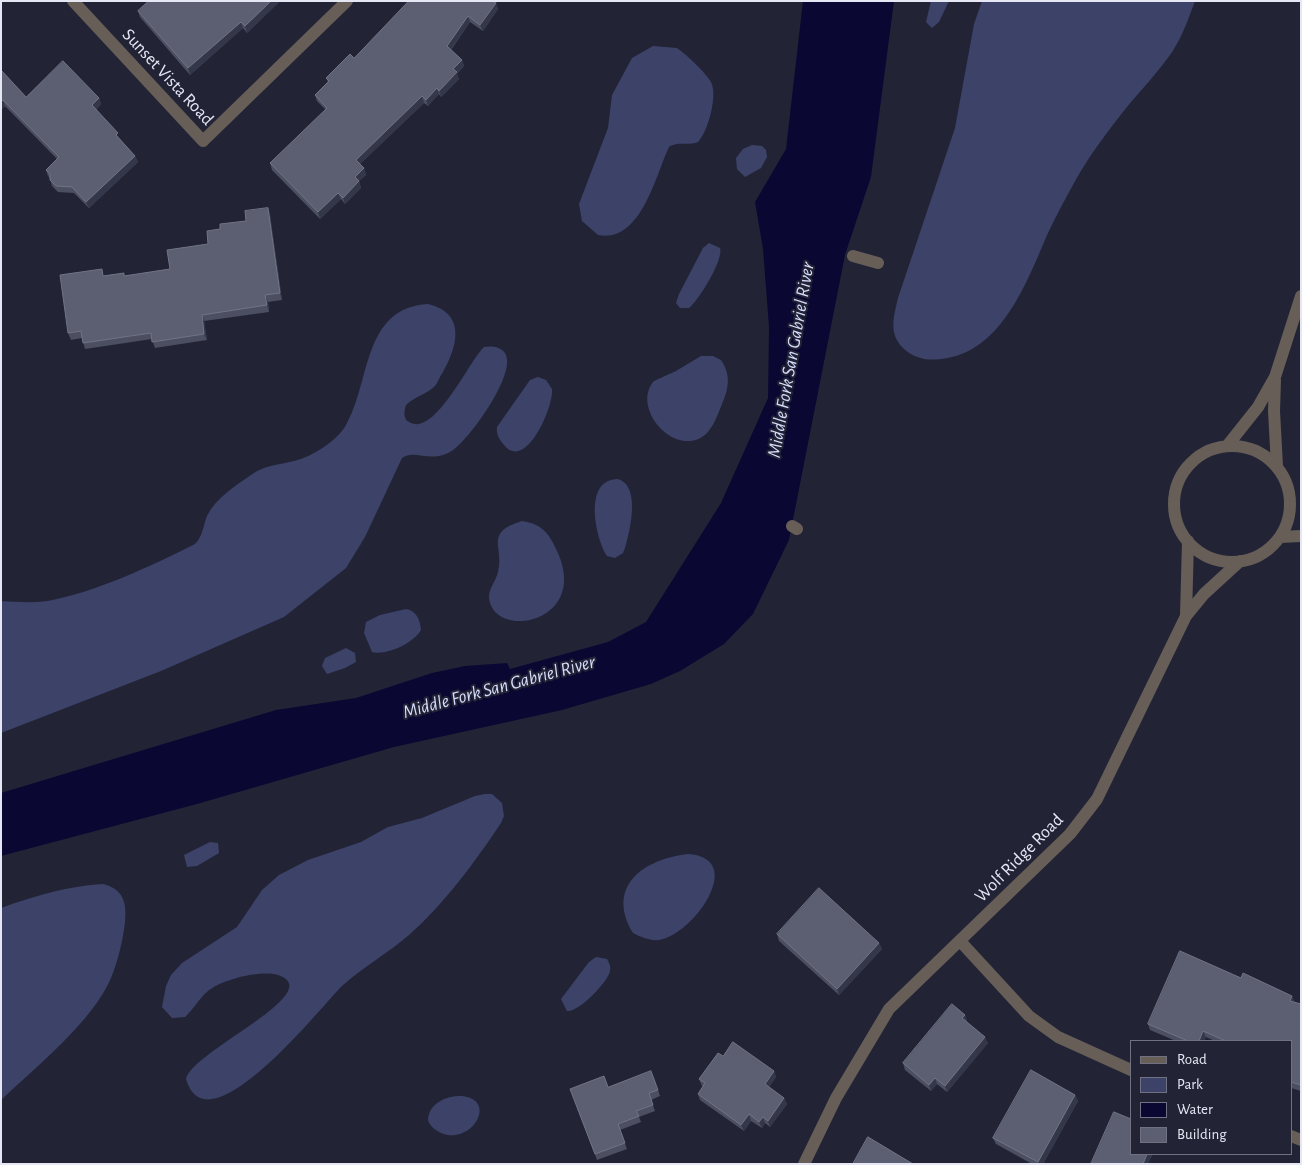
<!DOCTYPE html>
<style>
body{margin:0}
#map{position:relative;width:1302px;height:1165px;overflow:hidden;background:#222436;font-family:"Alegreya Sans",sans-serif}
canvas{display:block}
.frame{position:absolute;inset:0;border:2px solid #e5e8f4;pointer-events:none}
.legend{position:absolute;left:1130px;top:1040px;width:162px;height:115px;box-sizing:border-box;background:#222436;border:1px solid #707282;margin:0;padding:6px 9px;list-style:none;font-size:15px;color:#e5e8f4}
.legend li{display:flex;align-items:center;gap:10px;height:25px}
.legend b{width:25px;border:1px solid #707282}
</style>
<div id="map">
<canvas width="1302" height="1165"></canvas>
<div class="frame"></div>
<ul class="legend">
<li><b style="height:6px;background:#675e58"></b>Road</li>
<li><b style="height:14px;background:#3d4269"></b>Park</li>
<li><b style="height:14px;background:#0a0732"></b>Water</li>
<li><b style="height:14px;background:#5b5f71"></b>Building</li>
</ul>
</div>
<script>
const context = document.querySelector('canvas').getContext('2d');
context.lineJoin = 'round';
function paint(path, color) {
  context.fillStyle = color;
  context.fill(path, 'evenodd');
}
function strokePath(path, color, width, dash) {
  context.strokeStyle = color;
  context.lineWidth = width;
  context.lineCap = dash ? 'butt' : 'round';
  context.setLineDash(dash || []);
  context.stroke(path);
}
function write(font, color, halo, rows, align = 'center') {
  context.font = font + ' "Alegreya Sans",sans-serif';
  context.lineWidth = 4;
  context.setLineDash([]);
  context.textBaseline = 'middle';
  context.strokeStyle = halo;
  context.fillStyle = color;
  for (const [text, x, y, turn = 0] of rows) {
    context.save();
    context.translate(x, y);
    context.rotate((+turn || 0) * Math.PI / 180);
    context.textAlign = isNaN(turn) ? turn : align;
    if (halo) context.strokeText(text, 0, 0);
    context.fillText(text, 0, 0);
    context.restore();
  }
}
const green = new Path2D(`
 M931 1H949L939 22 932 28 926 22Z
 M982 1H1195C1188 20 1180 43 1167 59 1156 74 1143 88 1131 102 1110 128 1090 154 1074 183 1065 199 1056 216 1048 233 1027 281 1002 353 941 359 927 361 913 358 903 348 888 333 894 316 898 298L955 128 974 24Z
 M653 46 677 48C687 55 705 72 711 82 718 95 708 132 698 142 688 146 677 141 669 147 656 174 641 244 598 235L582 221 579 204 608 128 612 95 632 58Z
 M752 145 762 146 766 150 767 157 761 168 745 177 737 169 736 158 743 149Z
 M709 243 720 248C724 259 699 300 689 308H680L676 303 679 294 703 248Z
 M428 304C466 313 458 346 443 372 440 376 438 382 435 386 427 394 414 397 406 405 404 411 403 419 409 422 435 438 470 359 484 347 491 346 497 346 502 350 524 365 469 440 453 450 431 465 415 448 402 458L365 537 346 568 284 617 161 671 1 733V601C16 602 32 603 48 601 96 592 151 566 195 544 203 536 203 526 207 516 216 498 235 486 251 475 264 465 279 465 294 461 312 457 337 441 346 425 371 382 362 308 428 304Z
 M701 356H713L721 360C731 375 729 388 722 404 718 414 714 426 706 434 676 460 630 408 654 381L676 371Z
 M538 377 546 380 552 389C554 406 526 472 504 445 499 439 496 434 497 427L530 380Z
 M618 479C641 486 630 531 625 548L623 553 615 558 607 556C595 537 583 479 618 479Z
 M522 521C542 524 549 533 557 551 591 624 492 641 489 597 489 588 496 581 498 572 505 547 483 533 522 521Z
 M406 609C417 611 420 620 421 630 414 643 386 656 372 652L364 633 366 622 380 615Z
 M346 648 355 653 356 662 345 668 327 674 322 666 325 658Z
 M485 794H492L502 803 504 816 501 823C475 862 444 904 409 935 388 953 363 967 342 986 324 1003 207 1153 186 1079 192 1053 307 1002 287 980 273 965 222 979 208 991 199 998 194 1009 185 1017L172 1018 162 1007 166 986 171 975 182 963 237 927 262 890 279 875 308 860 361 842 388 827 422 818 475 796Z
 M210 842 218 843 219 853 197 866 187 867 184 855Z
 M688 854C748 858 693 935 659 940 650 941 641 937 633 933 605 886 644 859 688 854Z
 M103 884C123 889 127 902 125 922 123 940 118 961 111 978 93 1021 36 1067 1 1100V908C34 896 68 886 103 884Z
 M596 957 607 959C609 963 611 966 610 971 608 982 578 1013 567 1011L561 999 589 962Z
 M461 1096C499 1099 472 1146 441 1133 435 1130 430 1126 428 1120 429 1103 446 1096 461 1096Z`);
const water = new Path2D(`
 M803 1H894L871 177 845 255 789 540 753 614 724 644 680 671 651 684 562 710 394 747 197 804 1 856V793L276 710 356 698 432 673 465 666 507 663 510 669 608 642 646 622 721 503 768 398 769 327 763 249 755 202 786 149Z`);
const minor = new Path2D(`
 M73 1 203 141 347 1
 M853 256 878 263
 M1275 380 1274 411 1277 466
 M1227 446 1258 407 1275 377 1301 296
 M1174 504a58 58 0 1 1 116 0a58 58 0 1 1-116 0Z
 M792 526 797 529
 M1280 537 1301 536
 M1186 616 1204 594 1240 561
 M960 941 1029 1016 1058 1037 1131 1070
 M1291 1136 1301 1140
 M804 1164 836 1098 889 1009 1070 834 1097 799 1186 616 1188 541`);
const wall = new Path2D(`
 M149 1H280L247 33 243 28 190 75 140 17 138 11Z
 M496 4 498 9 483 31 470 22 451 50 462 60 464 66 457 74 459 79 441 97 439 94 428 106 424 103 360 164 364 168 366 175 359 181 361 188 345 204 341 199 320 219 272 170 270 163 326 110 317 101 315 95 328 82 326 78 354 58Z
 M1 70 26 97 99 98 101 104 96 110 120 139 135 156 138 162 89 208 74 193 58 192 52 186 50 178 48 176 46 170 57 159 5 106 1 110Z
 M268 208 270 215 282 300 268 302 269 312 204 321 207 340 155 348 152 339 85 349 82 338 71 340 68 333 105 276H125L170 269 208 244 220 229 246 221Z
 M777 934 879 943 882 949 839 995 779 941Z
 M1295 1003 1301 1004V1091L1291 1088V1041H1215L1206 1037 1204 1041H1176L1150 1030 1148 1024Z
 M965 1015 967 1021V1022L988 1043 947 1092 937 1084 931 1091 905 1070 903 1063Z
 M723 1056 774 1071 776 1077 769 1087 784 1098 787 1104 770 1127 765 1123 762 1128 751 1121 744 1131 700 1100 698 1094 703 1087 702 1086 699 1079Z
 M608 1087 658 1090 660 1096 651 1100 655 1111 639 1117 641 1122 620 1130 627 1149 597 1160 570 1089Z
 M1075 1095 1078 1101 1043 1164H1032L996 1144 993 1138Z`);
const shadedWall = new Path2D(`
 M271 1H280L247 33 245 26Z
 M491 1H498L496 4 498 9 483 31 480 25Z
 M468 16 470 22 449 52 447 46Z
 M241 22 243 28 190 75 188 68Z
 M462 60 464 66 457 74 459 79 441 97 439 91 453 69Z
 M437 88 439 94 428 106 426 100Z
 M422 96 424 103 358 166 356 160Z
 M99 98 101 104 94 112 92 105Z
 M3 100 5 106 1 110V102Z
 M135 156 138 162 89 208 86 202Z
 M364 168 366 175 359 181 361 188 345 204 343 198 355 177Z
 M338 193 341 199 320 219 318 212Z
 M268 208 270 215 282 300 280 293Z
 M265 295 268 302 269 312 267 305Z
 M202 315 204 321 207 340 204 334Z
 M879 943 882 949 839 995 837 989Z
 M1292 996 1295 1002 1290 1001Z
 M965 1015 967 1021 965 1025 962 1018Z
 M1203 1031 1206 1037 1204 1041H1199Z
 M985 1037 988 1043 947 1092 945 1086Z
 M774 1071 776 1077 767 1090 765 1084Z
 M935 1078 937 1084 931 1091 929 1085Z
 M1075 1095 1078 1101 1043 1164H1039L1038 1162Z
 M784 1098 787 1104 770 1127 768 1121Z
 M749 1114 751 1121 744 1131 741 1125Z
 M763 1117 765 1123 762 1128 759 1122Z
 M1147 1154H1153L1148 1164H1143Z`);
const building = new Path2D(`
 M149 1H271L245 26 241 22 188 68 138 11Z
 M409 1H491L496 3 480 25 468 16 447 46 462 60 453 69 457 72 439 91 437 88 426 100 422 96 356 160 364 168 355 177 359 181 343 198 338 193 318 212 270 163 327 108 315 95 329 81 326 78 350 54 354 58Z
 M63 61 99 98 92 105 118 133 116 135 135 156 86 202 72 187 56 186 50 180V174L46 170 59 157 3 100 1 102V70L26 97Z
 M268 208 280 293 265 295 267 305 202 315 204 334 152 342 151 333 83 343 81 331 68 333 60 275 102 269 103 276 124 273V276L170 269 167 250 208 244 207 231 220 229V224L246 221 245 211Z
 M819 888 879 943 837 989 777 934Z
 M1180 951 1241 978 1243 973 1292 996 1290 1001 1301 1004V1085L1291 1082V1041H1226L1203 1031 1199 1041H1188L1148 1024Z
 M952 1004 965 1015 962 1018 985 1037 945 1086 935 1078 929 1085 903 1063Z
 M733 1042 774 1071 765 1084 784 1098 768 1121 763 1117 759 1122 749 1114 741 1125 698 1094 705 1083 699 1079 718 1053 723 1056Z
 M1031 1070 1075 1095 1038 1162 993 1138Z
 M651 1071 658 1090 649 1093 653 1105 636 1111 639 1116 618 1124 625 1143 595 1154 570 1089 604 1076 608 1087Z
 M1114 1112 1131 1119V1154H1147L1143 1164H1091Z
 M868 1137 913 1164H853Z`);
const streetNames = [
 ["Sunset Vista Road",168,77,47],
 ["Wolf Ridge Road",1019,858,-45]
];
const waterNames = [
 ["Middle Fork San Gabriel River",791,360,-80],
 ["Middle Fork San Gabriel River",499,687,-15]
];
paint(green, '#3d4269');
paint(water, '#0a0732');
strokePath(minor, '#675e58', 12);
paint(wall, '#4b4f61');
paint(shadedWall, '#333749');
paint(building, '#5b5f71');
strokePath(building, '#717485', 1);
write('18px', '#e5e8f4', '#222436', streetNames);
write('italic 19px', '#d8ddfe', '#222436', waterNames);
</script>
